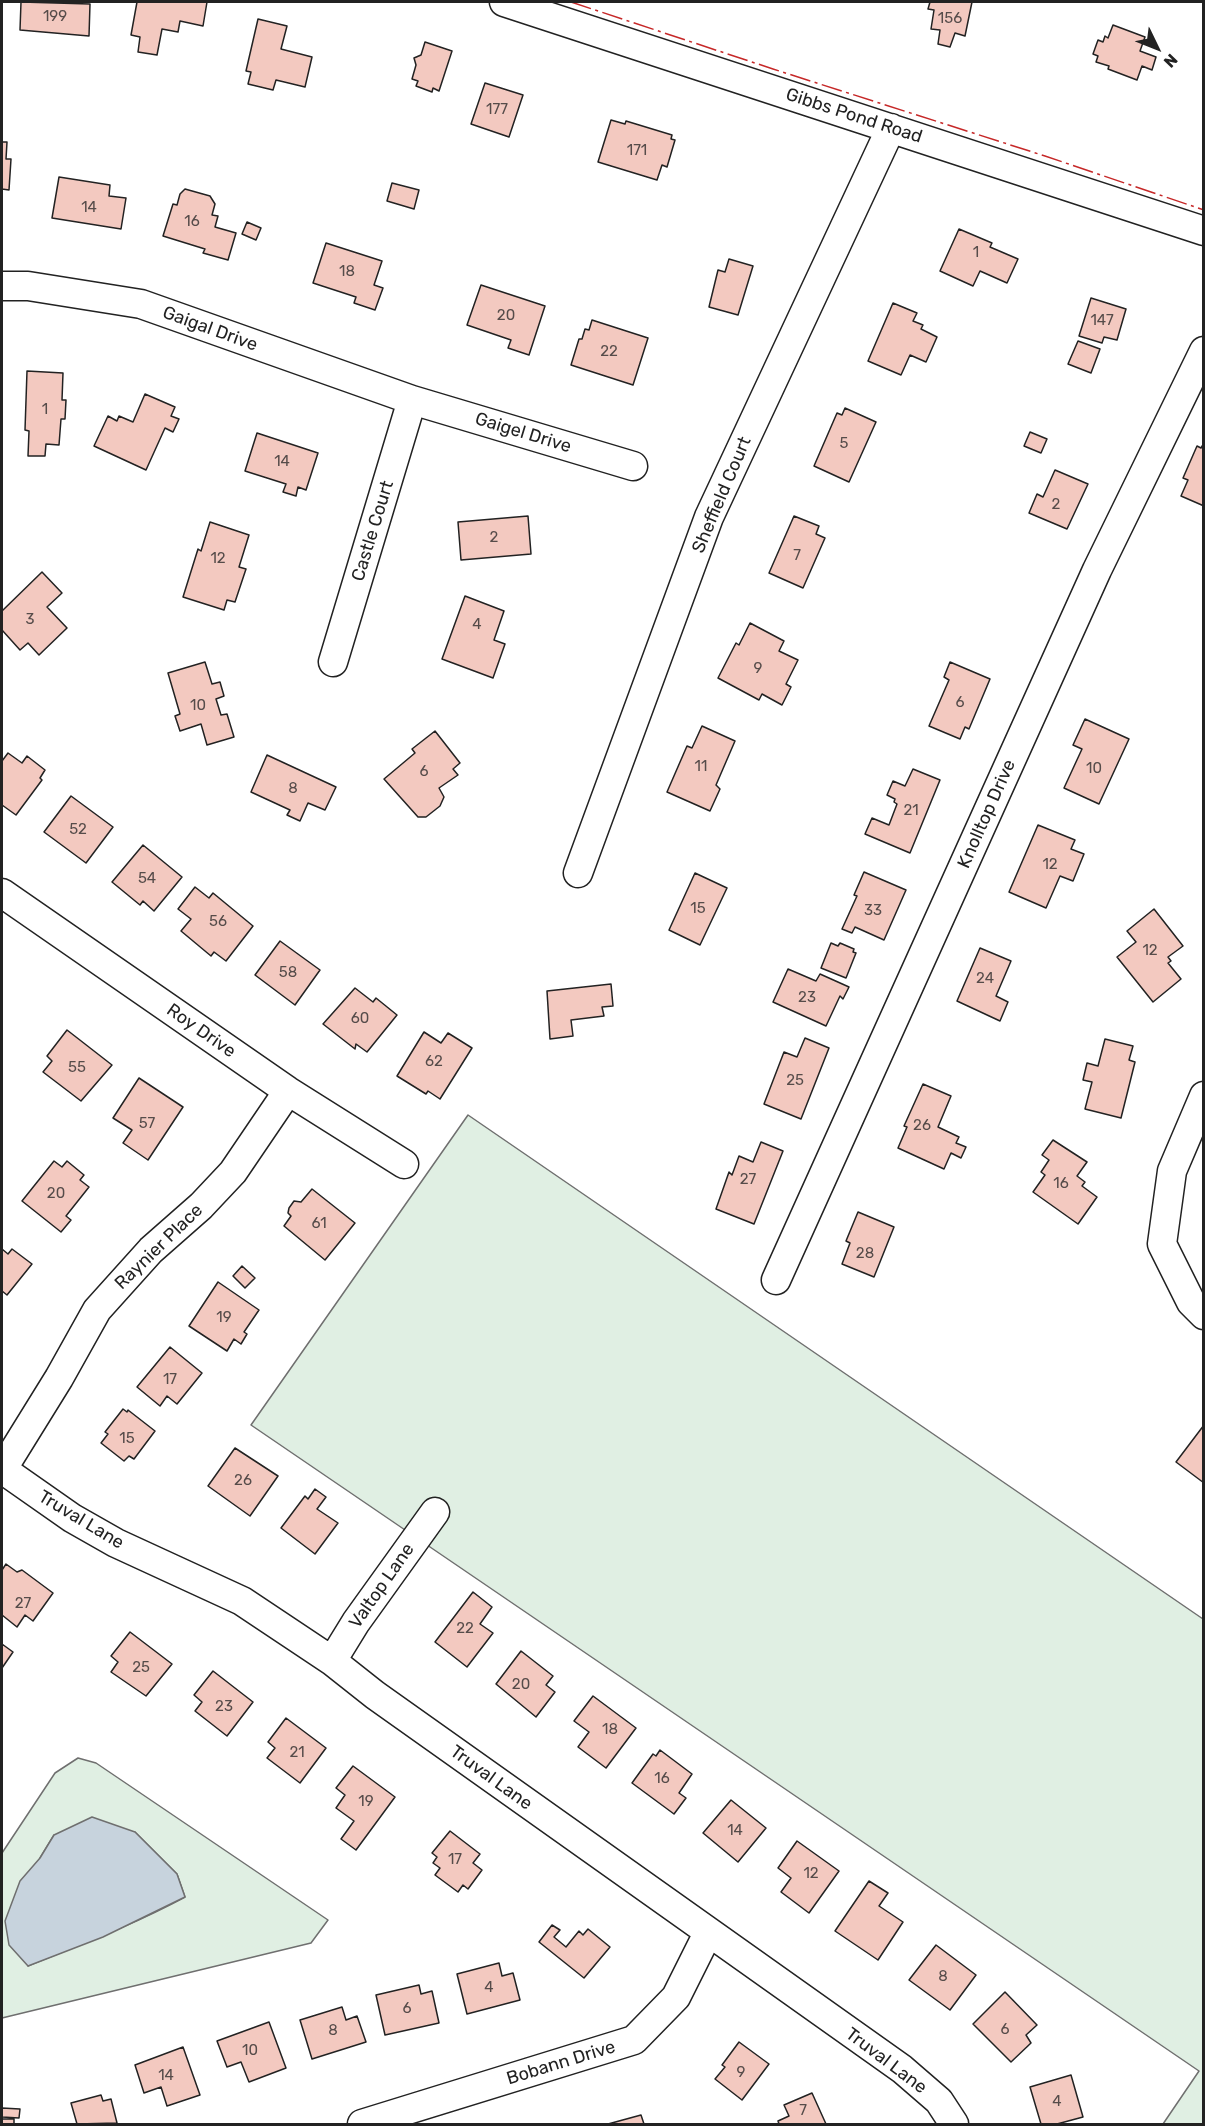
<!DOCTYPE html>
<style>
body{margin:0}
#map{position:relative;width:1205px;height:2126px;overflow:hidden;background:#fff;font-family:Rubik,sans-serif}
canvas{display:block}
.frame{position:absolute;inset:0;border:3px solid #222;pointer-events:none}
.north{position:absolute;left:1127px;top:18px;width:60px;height:60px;-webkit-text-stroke:4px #fff;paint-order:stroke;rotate:133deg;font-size:16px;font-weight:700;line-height:24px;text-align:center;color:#222}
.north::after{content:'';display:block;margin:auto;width:21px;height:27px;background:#222;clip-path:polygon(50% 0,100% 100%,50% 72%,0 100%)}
</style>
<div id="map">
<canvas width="1205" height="2126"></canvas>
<div class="frame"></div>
<div class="north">N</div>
</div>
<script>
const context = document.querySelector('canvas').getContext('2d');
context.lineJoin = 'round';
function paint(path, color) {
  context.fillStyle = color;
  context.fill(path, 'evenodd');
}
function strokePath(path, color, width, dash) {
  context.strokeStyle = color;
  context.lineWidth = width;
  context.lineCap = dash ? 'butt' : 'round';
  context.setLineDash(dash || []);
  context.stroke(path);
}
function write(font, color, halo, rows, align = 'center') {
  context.font = font + ' Rubik,sans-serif';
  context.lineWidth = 4.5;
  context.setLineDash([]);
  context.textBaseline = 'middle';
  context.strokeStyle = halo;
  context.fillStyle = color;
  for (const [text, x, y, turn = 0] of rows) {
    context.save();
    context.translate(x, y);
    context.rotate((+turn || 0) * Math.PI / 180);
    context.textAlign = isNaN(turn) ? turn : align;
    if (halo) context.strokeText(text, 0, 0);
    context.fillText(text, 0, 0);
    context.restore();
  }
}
const green = new Path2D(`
 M468 1115 1203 1619V2124H1163L1199 2071 251 1425Z
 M78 1758 96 1763 328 1920 311 1943 2 2018V1853L55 1773ZM135 1832 177 1874 185 1897C135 1924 82 1944 28 1966L40 1858 54 1835Z`);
const water = new Path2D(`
 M92 1817 135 1832 177 1874 185 1897 103 1937 28 1966 9 1945 5 1921 20 1881 40 1858 54 1835Z`);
const building = new Path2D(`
 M21 2 90 4 89 36 20 30Z
 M137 2H207L203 26 180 21 178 32 162 29 157 55 138 52 140 37 131 35Z
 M930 2H972L965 36 955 33 950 47 938 44 940 30 931 29 934 10 928 9Z
 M258 19 287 26 281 49 312 57 305 87 276 80 273 90 248 84 251 72 246 71Z
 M1113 25 1145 37 1140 51 1156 57 1152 70 1142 66 1137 80 1108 69 1109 66 1096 62 1098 56 1093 54 1098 40 1103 42 1105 36 1108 38Z
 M425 42 452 51 439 91 433 88 432 92 416 86 418 81 412 79 416 65 414 58 421 55Z
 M485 83 523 95 509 137 471 124Z
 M611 120 625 124 626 121 672 135 671 139 675 140 667 167 662 165 657 180 598 162Z
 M2 142H7L6 159H11L9 190 2 189Z
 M59 177 110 185 109 196 126 198 121 229 52 218Z
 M392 183 419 190 414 209 387 201Z
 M185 189 210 196 215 204 212 215 218 216 215 227 236 233 228 260 203 253 205 249 163 236 173 204 177 205 180 194Z
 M247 222 261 228 256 240 242 234Z
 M959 229 992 243 990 247 1018 259 1007 283 980 271 973 286 940 271Z
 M326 243 382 261 374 285 383 288 375 310 354 303 356 297 313 283Z
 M729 259 753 266 738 315 709 307 718 270 725 272Z
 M481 285 545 306 529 355 508 348 511 340 467 325Z
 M1091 298 1126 309 1117 340 1104 337 1102 343 1079 336Z
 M893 303 917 313 913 321 923 325 921 329 937 337 926 362 910 355 901 375 868 361Z
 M592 320 648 338 633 385 571 365 579 339H582L585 329 589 330Z
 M1078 341 1100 349 1091 373 1068 364Z
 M27 371 63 373 62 400H66L65 419H61L59 445 46 444 45 456H28L29 431 25 430Z
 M145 394 175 407 171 416 179 419 173 432 165 428 146 470 94 446 108 416 117 421 119 416 133 422Z
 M845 408 876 422 849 482 814 466 837 413 842 415Z
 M1030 432 1047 439 1041 453 1024 446Z
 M257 433 318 453 306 490 298 487 296 496 283 492 286 484 245 471Z
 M1204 443V506L1181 496 1188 480 1183 478 1197 446 1201 448Z
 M1055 470 1088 484 1067 529 1029 513 1037 494 1043 497Z
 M528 516 531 554 461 560 458 522Z
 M794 516 819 526 816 534 825 538 803 588 769 573Z
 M210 522 249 535 239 567 246 569 235 602 227 600 224 610 183 597 198 549 201 551Z
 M42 572 62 593 47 607 67 628 39 655 28 643 20 650 2 630V611Z
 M465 596 504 611 494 640 505 644 493 678 442 659Z
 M750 623 784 641 779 651 798 660 786 684 791 687 782 705 762 694 759 700 718 678 736 643 739 645Z
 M205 662 212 684 220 682 224 696 216 699 221 715 227 714 234 737 207 745 201 724 180 731 175 716 180 714 168 673Z
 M950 662 990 679 969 729 965 727 960 739 929 726 949 680 944 677Z
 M1085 719 1129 739 1099 804 1064 788 1082 749 1073 745Z
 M702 726 735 741 716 785 720 789 710 811 667 792 687 746 692 748Z
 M435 731 460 763 453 769 458 775 439 788 444 797 440 806 426 817H418L384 779 415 753 412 749Z
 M8 753 22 763 27 756 45 770 40 778 42 780 16 815 2 805V761Z
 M267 755 336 787 325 810 308 803 300 821 287 815 290 810 251 792Z
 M913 769 940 780 910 853 865 834 872 818 889 825 897 804 894 802 895 799 887 795 893 781 905 786Z
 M71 796 113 827 86 863 44 832Z
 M1038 825 1075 840 1071 849 1084 854 1073 881 1060 876 1046 908 1009 892Z
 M143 845 182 877 154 911 143 901 140 905 112 882Z
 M864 872 906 890 884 940 855 927 852 933 842 929 857 896 854 895Z
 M695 873 727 888 700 945 669 930Z
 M195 887 209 898 213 893 253 926 226 961 214 952 211 956 181 931 191 919 178 909Z
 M1154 909 1183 946 1168 957 1171 961 1168 963 1181 979 1153 1002 1117 957 1136 942 1127 931Z
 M280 941 320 970 295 1005 255 975Z
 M831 943 838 946 840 943 854 949 853 952 856 953 846 978 821 968Z
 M980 948 1011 961 996 996 1008 1002 1000 1021 957 1001Z
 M788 969 816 981 820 974 849 987 843 999 840 996 826 1026 773 1002Z
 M611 984 613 1006 602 1007 604 1016 571 1020 573 1036 550 1039 547 991Z
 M355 988 373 1002 376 998 397 1015 367 1052 356 1044 355 1049 323 1024Z
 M67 1030 112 1065 81 1101 43 1072 52 1061 47 1056Z
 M424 1032 441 1043 448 1033 472 1048 440 1099 428 1091 426 1094 397 1076Z
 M805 1038 829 1048 801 1119 764 1104 784 1052 797 1057Z
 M1105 1039 1133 1046 1129 1060 1135 1062 1121 1118 1085 1109 1092 1082 1083 1080 1087 1063 1098 1066Z
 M139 1078 183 1107 148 1160 123 1143 132 1130 113 1118Z
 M923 1084 951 1096 938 1127 959 1137 956 1143 966 1147 961 1158 951 1153 944 1169 898 1148 907 1127 904 1126Z
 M1053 1140 1087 1162 1077 1176 1085 1182 1082 1186 1097 1197 1078 1224 1033 1192 1045 1175 1041 1172 1049 1160 1042 1155Z
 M761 1142 783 1151 754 1224 716 1209 729 1172 732 1175 739 1156 753 1162Z
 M54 1161 62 1167 67 1161 84 1175 80 1180 89 1187 66 1216 71 1220 61 1232 22 1201Z
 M312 1189 355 1223 325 1260 284 1226 291 1216 288 1213 289 1208 294 1201 301 1202Z
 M858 1212 894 1227 874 1277 842 1264 850 1243 846 1241Z
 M2 1249 8 1254 12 1249 32 1264 7 1295 2 1291Z
 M242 1266 255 1278 245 1288 233 1276Z
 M218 1282 259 1310 244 1332 247 1334 241 1344 234 1339 227 1351 189 1326Z
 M170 1347 202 1373 177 1404 167 1396 160 1406 137 1387Z
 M123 1409 127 1412 128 1410 155 1431 134 1459 129 1456 124 1461 101 1443 108 1434 105 1432Z
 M1204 1425V1483L1176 1462Z
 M235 1448 278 1476 250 1516 208 1486Z
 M315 1489 326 1497 317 1509 338 1523 315 1554 281 1528 305 1496 308 1499Z
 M6 1564 17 1572 22 1570 53 1593 33 1621 25 1615 17 1627 2 1615V1570Z
 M473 1592 492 1607 480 1624 493 1633 467 1667 435 1642Z
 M130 1632 172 1664 146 1696 111 1672 118 1662 111 1656Z
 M2 1644 13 1652 2 1668Z
 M521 1651 553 1676 546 1685 555 1692 536 1717 496 1684Z
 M213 1671 253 1702 227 1736 195 1711 202 1702 194 1695Z
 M593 1696 636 1728 606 1768 578 1747 589 1732 574 1721Z
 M286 1718 326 1748 300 1783 267 1758 275 1748 268 1742Z
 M660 1750 692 1774 679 1793 686 1798 674 1814 632 1783 653 1754 656 1756Z
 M353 1766 395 1797 356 1850 341 1839 354 1821 336 1808 345 1795 336 1788Z
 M731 1800 766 1828 738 1862 703 1833Z
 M450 1831 480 1854 473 1863 482 1870 468 1889 463 1885 458 1892 435 1875 440 1868 433 1863 437 1857 432 1853Z
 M797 1841 839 1871 809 1913 781 1892 791 1878 778 1868Z
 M869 1881 888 1893 879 1906 903 1922 878 1960 835 1931Z
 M552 1925 560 1930 554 1937 566 1947 579 1931 583 1935 588 1929 610 1947 584 1978 539 1942Z
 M936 1945 976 1975 950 2010 909 1980Z
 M499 1963 502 1976 513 1973 520 2000 467 2014 457 1974Z
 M419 1985 421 1994 432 1991 439 2023 385 2035 376 1995Z
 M1005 1992 1037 2025 1026 2035 1031 2043 1011 2062 973 2024Z
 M342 2007 346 2020 357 2016 366 2042 312 2059 300 2020Z
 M269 2022 286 2068 249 2082 241 2062 227 2067 217 2041Z
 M739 2042 769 2064 742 2100 715 2079 725 2067 722 2065Z
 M183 2047 200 2095 167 2106 161 2087 144 2093 135 2065Z
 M1071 2075 1083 2117 1057 2124H1041L1030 2087Z
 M812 2093 826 2124H779L778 2121 789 2116 784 2105Z
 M101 2095 103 2101 111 2099 117 2123 77 2124 71 2103Z
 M2 2108 20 2109 19 2118 2 2117Z
 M641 2115 644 2124H608Z
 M2 2119H14V2124H2Z`);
const minor = new Path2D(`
 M504 2 1204 231
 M2 286H28L141 304 412 400 633 466
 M333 662 412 400
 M578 873 709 517 891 128
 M2 893 288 1091 404 1164
 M1204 1096 1172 1171 1162 1244 1191 1302 1204 1315
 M776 1280 1097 570 1204 351
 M2 1469 72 1518 116 1543 242 1601 332 1661 375 1695 902 2069 939 2101 954 2124
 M2 1470 59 1378 97 1310 151 1250 201 1206 233 1172 288 1091
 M332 1661 356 1622 435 1512
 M362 2124 634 2040 676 1997 708 1933`);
const power = new Path2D(`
 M571 2 773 69 1045 156 1204 210`);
const numberNames = [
 ["199",55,17],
 ["156",950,19],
 ["177",497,110],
 ["171",637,151],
 ["14",89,208],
 ["16",192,222],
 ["1",976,253],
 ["18",347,272],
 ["20",506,316],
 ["147",1102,321],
 ["22",609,352],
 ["1",45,410],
 ["5",844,444],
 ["14",282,462],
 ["2",1056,505],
 ["2",494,538],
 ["7",797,556],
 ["12",218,559],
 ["3",30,620],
 ["4",477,625],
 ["9",758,669],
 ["6",960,703],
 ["10",198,706],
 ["11",701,767],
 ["10",1094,769],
 ["6",424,772],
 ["8",293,789],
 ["21",911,811],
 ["52",78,830],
 ["12",1050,865],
 ["54",147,879],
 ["15",698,909],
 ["33",873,911],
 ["56",218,922],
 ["12",1150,951],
 ["58",288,973],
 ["24",985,979],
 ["23",807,998],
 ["60",360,1019],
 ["62",434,1062],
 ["55",77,1068],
 ["25",795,1081],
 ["57",147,1124],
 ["26",922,1126],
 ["27",748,1180],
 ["16",1061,1184],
 ["20",56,1194],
 ["61",319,1224],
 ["28",865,1254],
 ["19",224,1318],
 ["17",170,1380],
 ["15",127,1439],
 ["26",243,1481],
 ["27",23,1604],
 ["22",465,1629],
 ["25",141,1668],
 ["20",521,1685],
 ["23",224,1707],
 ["18",610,1730],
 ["21",297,1753],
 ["16",662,1779],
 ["19",366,1802],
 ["14",735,1831],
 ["17",455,1860],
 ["12",811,1874],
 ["8",943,1977],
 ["4",489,1988],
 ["6",407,2009],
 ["6",1005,2030],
 ["8",333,2031],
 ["10",250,2051],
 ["9",741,2073],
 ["14",166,2076],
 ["4",1057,2102],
 ["7",803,2111]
];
const streetNames = [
 ["Gibbs Pond Road",854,116,18],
 ["Gaigal Drive",210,329,20],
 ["Gaigel Drive",523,433,17],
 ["Sheffield Court",722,495,-67],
 ["Castle Court",373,531,-73],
 ["Knolltop Drive",987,814,-66],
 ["Roy Drive",201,1031,35],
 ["Raynier Place",159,1247,-44],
 ["Truval Lane",81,1520,31],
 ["Valtop Lane",382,1586,-55],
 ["Truval Lane",491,1778,36],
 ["Truval Lane",886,2061,37],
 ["Bobann Drive",561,2063,-17]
];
paint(green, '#e0efe3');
strokePath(green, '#6f6f6f', 1.5);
paint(water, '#c7d3dd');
strokePath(water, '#6f6f6f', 1.5);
paint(building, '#f3c9c0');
strokePath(building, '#222', 1.5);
strokePath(minor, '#222', 31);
strokePath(minor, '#fff', 28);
strokePath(power, '#c62828', 1.5, [21, 4.5, 3, 4.5]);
write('15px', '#564c4a', null, numberNames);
write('18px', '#222', '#fff', streetNames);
</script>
